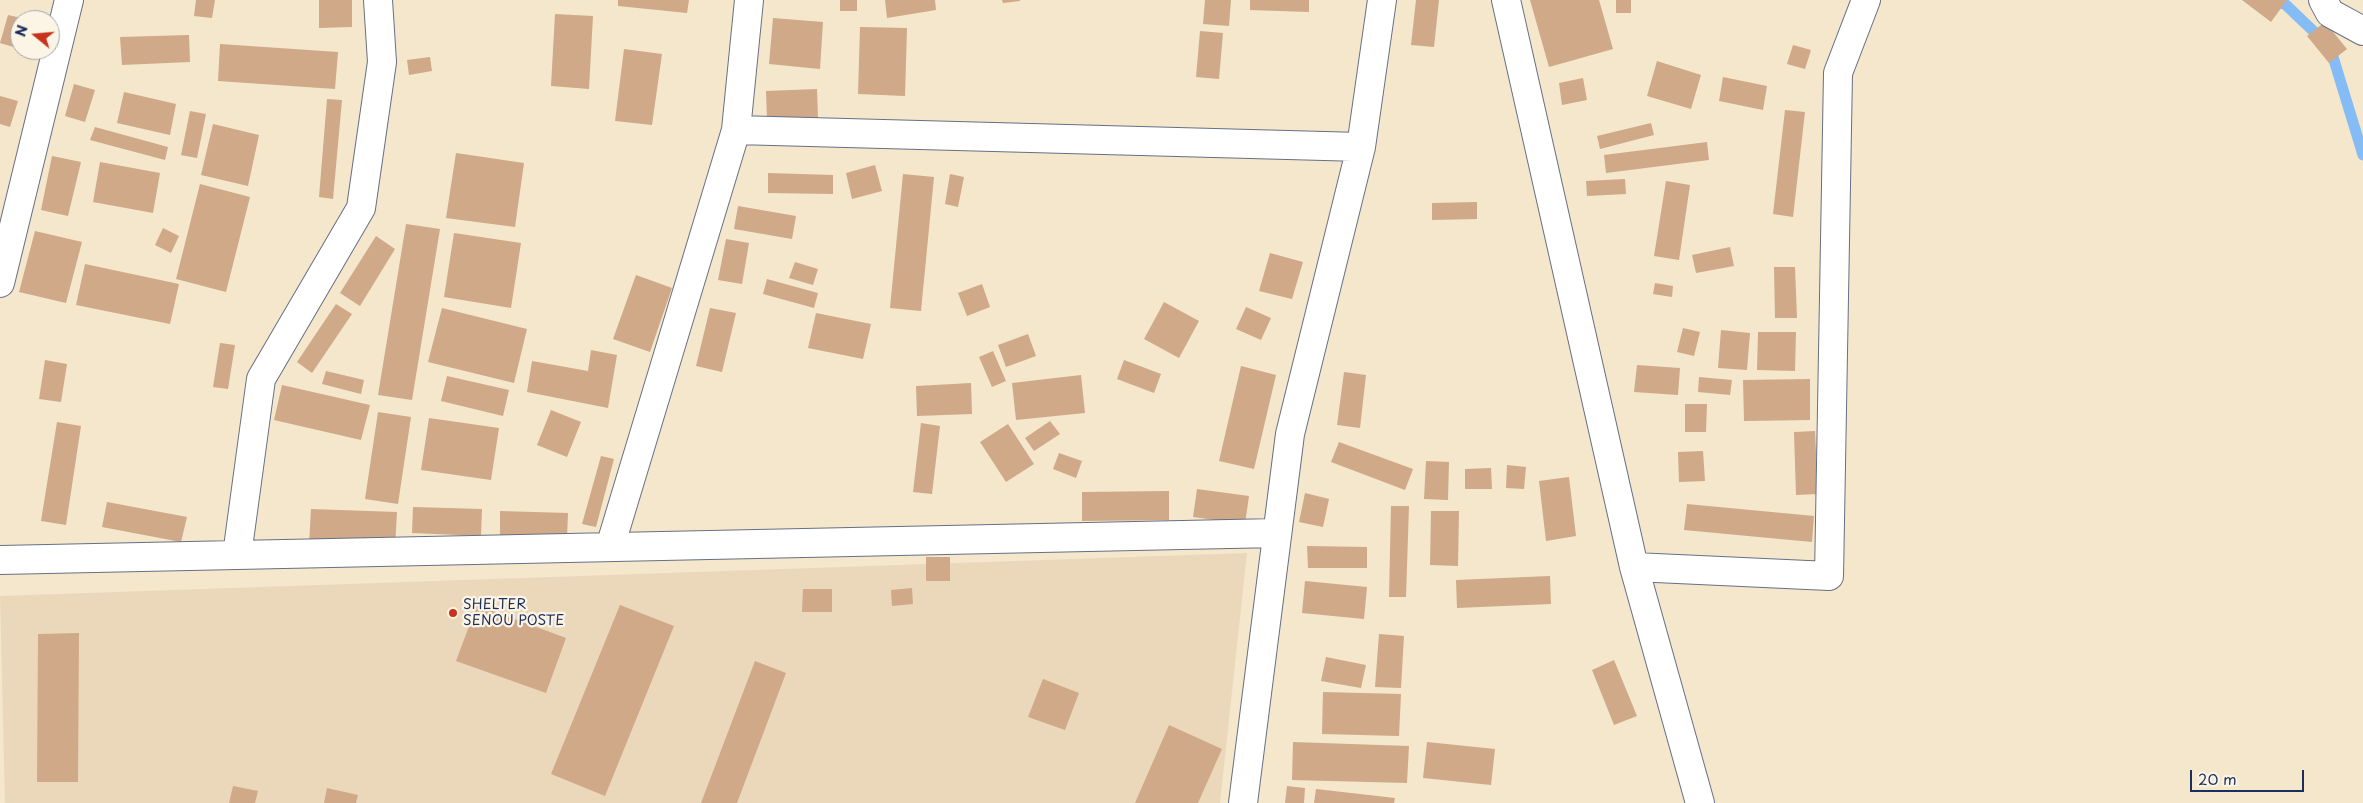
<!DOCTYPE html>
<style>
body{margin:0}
#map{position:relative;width:2363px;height:803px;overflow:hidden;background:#f4e7cc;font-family:"Playpen Sans",sans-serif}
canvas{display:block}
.north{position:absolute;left:10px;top:10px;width:50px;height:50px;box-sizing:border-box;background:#fcf5e5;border:1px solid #a2a6af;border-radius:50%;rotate:287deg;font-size:14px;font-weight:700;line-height:20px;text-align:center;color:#1b2f5e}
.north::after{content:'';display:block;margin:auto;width:18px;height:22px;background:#c8321e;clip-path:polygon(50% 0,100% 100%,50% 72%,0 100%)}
.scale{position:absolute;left:2190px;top:770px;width:114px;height:22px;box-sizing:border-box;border:2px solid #1b2f5e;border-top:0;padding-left:6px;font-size:15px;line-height:18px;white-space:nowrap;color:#1b2f5e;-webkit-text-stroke:4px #fcf5e5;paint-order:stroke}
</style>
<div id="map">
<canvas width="2363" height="803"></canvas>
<div class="north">N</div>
<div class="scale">20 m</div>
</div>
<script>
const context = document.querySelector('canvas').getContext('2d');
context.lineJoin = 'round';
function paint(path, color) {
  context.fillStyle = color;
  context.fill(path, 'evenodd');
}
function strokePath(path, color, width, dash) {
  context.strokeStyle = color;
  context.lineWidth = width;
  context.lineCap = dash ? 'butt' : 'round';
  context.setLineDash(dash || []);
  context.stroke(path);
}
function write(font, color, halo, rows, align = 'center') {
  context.font = font + ' "Playpen Sans",sans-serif';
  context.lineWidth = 4.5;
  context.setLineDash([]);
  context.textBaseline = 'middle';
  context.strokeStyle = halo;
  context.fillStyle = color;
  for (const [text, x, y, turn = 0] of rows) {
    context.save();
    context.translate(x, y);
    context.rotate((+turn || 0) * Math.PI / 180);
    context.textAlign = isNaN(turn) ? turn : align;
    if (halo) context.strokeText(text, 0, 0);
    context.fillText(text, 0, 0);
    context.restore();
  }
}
const built = new Path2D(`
 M1247 553 1220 803H5L0 596Z`);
const stream = new Path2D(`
 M2275 0 2286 5 2330 47 2363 155`);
const building = new Path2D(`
 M196 0H215L212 18 194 16Z
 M319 0H352V27L319 28Z
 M618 0H689L687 13 618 6Z
 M840 0H857V11H840Z
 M885 0H935L936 10 887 18Z
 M1002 0H1020V1L1003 3Z
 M1205 0H1231L1229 26 1203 24Z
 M1250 0H1309V12L1250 10Z
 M1416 0H1439L1434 47 1411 45Z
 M1530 0H1599L1613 49 1549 67Z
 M1616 0H1631V13H1616Z
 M2242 0H2287L2271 22Z
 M555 14 593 16 589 89 551 86Z
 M8 15 26 19 20 20V49L0 43Z
 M773 18 823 22 820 69 769 64Z
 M2325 22 2347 49 2329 63 2307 36Z
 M860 27 907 28 905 96 858 94Z
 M1200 31 1223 33 1219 79 1196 77Z
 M189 35 190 62 122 65 120 37Z
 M220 44 338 52 335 89 218 81Z
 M1793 45 1811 50 1805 69 1787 64Z
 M624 49 662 54 652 125 615 121Z
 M430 57 432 71 409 75 407 60Z
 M1657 61 1701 75 1691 109 1647 96Z
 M1723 77 1767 86 1763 110 1719 101Z
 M1583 78 1587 100 1562 105 1559 83Z
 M74 84 95 90 85 122 65 116Z
 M817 89 818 118 767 119 766 91Z
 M124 92 176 104 170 135 117 123Z
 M0 96 18 101 10 127 0 124Z
 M327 99 342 100 333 199 319 197Z
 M1785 110 1805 112 1793 217 1773 214Z
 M190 111 206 114 197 158 181 155Z
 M1651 123 1654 135 1600 149 1597 136Z
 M213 124 259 135 248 186 201 175Z
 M95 127 168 147 165 160 90 140Z
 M1707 142 1709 160 1606 173 1604 155Z
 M456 153 524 163 515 227 446 218Z
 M52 156 81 162 68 216 41 210Z
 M100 162 160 173 153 213 93 202Z
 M875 165 882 191 852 199 846 173Z
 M768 173 833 175V194L768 193Z
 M903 174 934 177 921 311 890 308Z
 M950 174 964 177 958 207 945 204Z
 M1625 179 1626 194 1587 196 1586 181Z
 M1666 181 1690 185 1679 260 1654 256Z
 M200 184 250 197 226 292 176 279Z
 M1477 202V219L1432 220V203Z
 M738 206 796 216 792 239 734 229Z
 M406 224 440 229 412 400 378 395Z
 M163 228 179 236 171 253 155 245Z
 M35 231 82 242 66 303 19 292Z
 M454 233 521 243 511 308 444 297Z
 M376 236 395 249 360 306 340 293Z
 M726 239 749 243 742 284 718 280Z
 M1730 247 1734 266 1696 273 1692 255Z
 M1270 253 1303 262 1292 299 1259 291Z
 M795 262 818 269 813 285 789 278Z
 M85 264 179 284 170 324 76 305Z
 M1774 267H1795L1797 318H1775Z
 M636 275 672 288 650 352 613 339Z
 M767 279 818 293 814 308 763 294Z
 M1655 283 1673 286 1672 297 1653 294Z
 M982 284 990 307 967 316 958 293Z
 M1164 302 1199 321 1179 358 1144 339Z
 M336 304 352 314 312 373 297 362Z
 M1246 307 1271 318 1261 340 1236 329Z
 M442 308 527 329 514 383 428 362Z
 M710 308 736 313 722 372 696 366Z
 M816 313 871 324 863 359 808 348Z
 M1683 328 1700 332 1694 356 1677 352Z
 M1721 330 1750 333 1747 370 1718 368Z
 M1758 332H1796L1795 371 1757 370Z
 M1028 334 1036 356 1006 367 998 345Z
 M220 343 235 345 228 389 213 387Z
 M591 350 617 355 608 408 527 392 532 361 588 371Z
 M993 351 1006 381 992 387 979 357Z
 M45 360 67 364 61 402 39 399Z
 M1124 360 1161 374 1154 393 1117 379Z
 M1637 365 1680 368 1678 395 1634 392Z
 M1241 366 1276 375 1254 469 1219 461Z
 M326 371 364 380 361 394 322 384Z
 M1344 372 1366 375 1360 428 1337 425Z
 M1081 375 1085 413 1016 420 1012 383Z
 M447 376 509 390 503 416 441 401Z
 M1699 377 1732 380 1730 395 1698 392Z
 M1810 379V420L1744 421 1743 380Z
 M971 383 972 414 917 416 916 386Z
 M282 385 370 405 361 440 274 420Z
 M1685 404H1707L1706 432H1685Z
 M551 410 581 422 567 457 537 445Z
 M378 412 411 417 398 504 365 499Z
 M429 418 499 428 491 480 421 470Z
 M1050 421 1060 434 1034 451 1025 438Z
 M57 422 81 426 66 525 41 521Z
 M921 423 940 426 932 494 913 492Z
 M1008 424 1034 464 1006 482 980 442Z
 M1815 431 1818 494 1796 495 1794 432Z
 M1339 442 1413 469 1405 490 1331 462Z
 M1703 451 1705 481 1679 482 1678 452Z
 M1059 453 1082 461 1076 478 1053 469Z
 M601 456 614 459 596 527 582 524Z
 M1426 461 1449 462 1448 500 1424 499Z
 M1507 465 1526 467 1524 489 1506 488Z
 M1491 468 1492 489H1465V469Z
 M1569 477 1576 536 1546 541 1539 481Z
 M1197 489 1249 496 1245 524 1193 517Z
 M1169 491V520L1082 521V492Z
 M1305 493 1329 499 1323 527 1299 522Z
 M107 502 187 517 181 542 102 527Z
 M1687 504 1814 516 1812 542 1684 530Z
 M1391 506H1409L1406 597H1389Z
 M413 507 482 509 481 536 412 533Z
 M311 509 397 512 395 548 309 545Z
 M500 511 568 513 567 538 500 536Z
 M1431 511H1459L1458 566 1430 565Z
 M1307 546 1367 547V568H1308Z
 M926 557H950V581H926Z
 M1550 576 1551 604 1457 608 1456 580Z
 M1305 581 1367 587 1364 619 1302 613Z
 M912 588 913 604 892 606 891 590Z
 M803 589H832V612H802Z
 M477 605 566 638 546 693 456 661Z
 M620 605 674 626 605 796 551 774Z
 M79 633 78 782H37L38 634Z
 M1379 634 1404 636 1401 688 1375 687Z
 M1326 657 1366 665 1361 688 1321 681Z
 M1614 660 1637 716 1614 725 1592 670Z
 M755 661 786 673 737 803H701Z
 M1043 679 1079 693 1065 730 1028 717Z
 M1323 692 1401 694 1399 736 1322 734Z
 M1169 725 1222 749 1198 803H1135Z
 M1293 742 1409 746 1407 783 1292 780Z
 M1427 742 1495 749 1491 785 1423 778Z
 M233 786 258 791 255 803H229Z
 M1287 786 1305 788 1304 803H1285Z
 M327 788 358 795 356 803H324Z
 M1316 789 1395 798 1394 803H1314Z`);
const minor = new Path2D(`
 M1506 0 1634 567 1700 803
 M2323 0 2330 13 2363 31
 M736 130 1361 147
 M0 283 69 0
 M610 547 736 130 749 0
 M237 555 261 379 361 208 382 62 378 0
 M0 560 1277 533
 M1634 567 1829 576 1838 73 1866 0
 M1243 803 1290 434 1361 147 1382 0`);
const markers = [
 [453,613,5,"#c8321e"]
];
const poiNames = [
 ["SHELTER",463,605],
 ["SENOU POSTE",463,621]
];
paint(built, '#ebd8ba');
strokePath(stream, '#86bcf5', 11);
paint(building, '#cfa988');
strokePath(minor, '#676f84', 30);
strokePath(minor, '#fff', 28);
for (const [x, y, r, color] of markers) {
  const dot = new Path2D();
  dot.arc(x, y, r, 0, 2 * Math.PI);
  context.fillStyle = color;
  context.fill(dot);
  strokePath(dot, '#fcf5e5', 2);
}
write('14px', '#1b2f5e', '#fcf5e5', poiNames, 'left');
</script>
